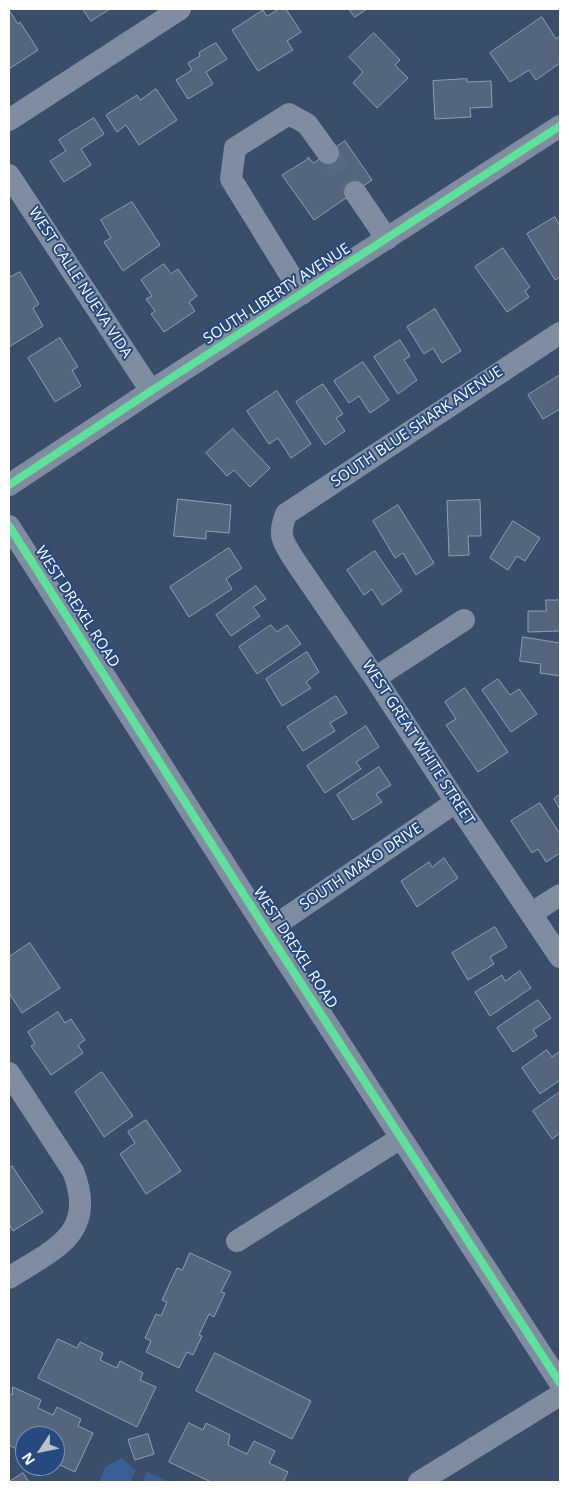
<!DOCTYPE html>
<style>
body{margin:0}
#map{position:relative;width:569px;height:1491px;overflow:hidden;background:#3a4d6b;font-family:"Open Sans",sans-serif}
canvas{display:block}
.frame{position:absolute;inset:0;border:10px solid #fff;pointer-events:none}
.north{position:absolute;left:15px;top:1426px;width:50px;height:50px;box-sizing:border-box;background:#26497f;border:1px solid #7d92b2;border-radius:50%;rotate:236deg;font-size:14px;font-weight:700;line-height:20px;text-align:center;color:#fff}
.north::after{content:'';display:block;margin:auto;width:18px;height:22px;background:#bac1cb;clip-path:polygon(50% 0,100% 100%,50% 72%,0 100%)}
</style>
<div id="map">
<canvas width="569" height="1491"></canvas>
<div class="frame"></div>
<div class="north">N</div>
</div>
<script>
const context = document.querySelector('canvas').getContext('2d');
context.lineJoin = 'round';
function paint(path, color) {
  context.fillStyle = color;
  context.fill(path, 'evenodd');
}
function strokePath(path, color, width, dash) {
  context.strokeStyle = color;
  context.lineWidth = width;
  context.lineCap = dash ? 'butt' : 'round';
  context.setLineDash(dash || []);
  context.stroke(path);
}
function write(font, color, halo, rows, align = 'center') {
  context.font = font + ' "Open Sans",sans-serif';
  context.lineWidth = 4;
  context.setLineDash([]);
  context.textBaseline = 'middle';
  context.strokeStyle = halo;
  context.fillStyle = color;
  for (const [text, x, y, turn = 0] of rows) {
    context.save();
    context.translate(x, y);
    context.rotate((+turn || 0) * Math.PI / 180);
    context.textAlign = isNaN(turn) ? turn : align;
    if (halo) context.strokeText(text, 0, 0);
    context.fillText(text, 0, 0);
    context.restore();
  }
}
const green = new Path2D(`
 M121 1458 136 1470 132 1477V1482H99L105 1467Z
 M147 1472 169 1482H142Z`);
const building = new Path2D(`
 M83 9H110L91 21Z
 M279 9H286L301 32 287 41 293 50 258 71 232 30 263 10 267 16Z
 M349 9H367L355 17Z
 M9 10 18 24 20 22 38 50 9 69Z
 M542 17 556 39 560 36V63L536 80 529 70 510 82 490 53Z
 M374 33 400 60 395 65 408 78 377 108 353 83 363 72 349 57Z
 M216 43 227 59 206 72 213 84 188 99 176 80 192 70 188 63 200 56 199 53Z
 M467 79V82L491 81 492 107 470 108 471 117 435 119 433 81Z
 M156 89 177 120 139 145 126 125 117 132 106 115 137 95 140 100Z
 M94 118 104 134 81 149 91 165 64 182 50 161 66 151 59 140Z
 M345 141 372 180 314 220 282 175 308 159V157L313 163Z
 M132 202 160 245 123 271 104 242 111 238 101 220Z
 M555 217 560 226V277L555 280 527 234Z
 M503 248 530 287 525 291 529 297 507 312 475 267Z
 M164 264 171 274 178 269 197 296 189 302 195 311 164 332 151 314 155 311 146 299 152 296 141 280Z
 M20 272 39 304 33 308 43 326 9 347V278Z
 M435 309 461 351 442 363 433 348 424 354 407 327Z
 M60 338 78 367 72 370 81 386 55 402 28 358Z
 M400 340 410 356 404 360 417 380 398 394 374 357Z
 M363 362 389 400 370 413 359 396 349 403 334 381Z
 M560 375V409L543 419 528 395Z
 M323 384 343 414 336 418 345 431 325 445 296 402Z
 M277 391 311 444 291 458 278 438 269 444 247 411Z
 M233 429 270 468 250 487 234 470 227 476 206 453Z
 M178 499 231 505 229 533 206 531V539L174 536Z
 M480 500 481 536H468L469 555 449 556 447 501Z
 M398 505 434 563 416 575 403 553 395 558 373 521Z
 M513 521 540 538 525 561 517 556 508 570 490 558Z
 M229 548 242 568 226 579 232 589 189 617 170 587Z
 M375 551 402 591 382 605 372 589 364 595 347 570Z
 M256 586 266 599 253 607 260 616 231 636 216 615Z
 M546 600H560V631L528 632V611H546Z
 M271 625 277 632 287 625 301 644 257 674 239 647Z
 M523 637 560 643V676L540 673 541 664 520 661Z
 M307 652 319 672 306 682 311 688 282 706 266 679Z
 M498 679 510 695 519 689 537 714 511 732 482 690Z
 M465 688 508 752 478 772 446 725 456 719 445 702Z
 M336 696 347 713 330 723 335 731 303 751 287 727Z
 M366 726 379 747 356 762 361 769 325 793 307 766Z
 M379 767 391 785 376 794 382 802 353 820 337 795Z
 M560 794V809L554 799Z
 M540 803 560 834V853L546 862 538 849 532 853 511 821Z
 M444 858 458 878 417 907 401 881 429 862 432 867Z
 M495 927 507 947 490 957 494 964 468 980 452 953Z
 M30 943 60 988 22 1013 9 993V957Z
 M520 971 531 988 490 1016 475 992 502 975 505 981Z
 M538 1000 551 1018 533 1030 537 1036 513 1052 497 1028Z
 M58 1012 65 1023 71 1019 85 1040 78 1045 83 1053 51 1075 31 1046 35 1044 28 1032Z
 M547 1050 552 1057 560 1051V1080L540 1094 522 1068Z
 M102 1072 133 1116 104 1137 75 1092Z
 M560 1092V1133L552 1139 533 1111Z
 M146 1120 181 1171 146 1194 120 1154 135 1143 128 1132Z
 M12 1166 43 1212 13 1231 9 1224V1168Z
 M190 1253 231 1272 221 1292 225 1293 214 1317 209 1314 199 1335 202 1336 193 1355 187 1352 179 1368 146 1352 151 1341 145 1338 156 1314 161 1316 167 1302 162 1300 177 1268 182 1270Z
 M58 1339 77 1348 80 1342 103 1353 100 1360 117 1368 120 1361 143 1373 140 1380 156 1387 137 1427 38 1378Z
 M215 1353 311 1401 292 1439 196 1391Z
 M13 1387 41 1400 38 1408 53 1415 57 1407 81 1419 78 1426 93 1433 75 1472 58 1464 56 1468 52 1466H55V1436H25V1450L18 1447V1450L9 1445V1393L12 1395Z
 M189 1423 203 1430 206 1423 230 1435 228 1445 247 1454 254 1441 275 1451 269 1463 288 1472 283 1482H211L169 1462Z
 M148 1434 154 1454 135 1460 128 1440Z
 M23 1473 29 1482H9Z`);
const minorTunnel = new Path2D(`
 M328 153 355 192`);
const minor = new Path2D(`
 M9 120 180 9
 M9 175 151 391
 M355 192 387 239
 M302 294 231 179 235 148 289 114 307 124 328 153
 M560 333 286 514C278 535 282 540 293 558L375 678 456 802 560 957
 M9 485 151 391 560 126
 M9 526 267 931 560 1383
 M375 678 464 620
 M532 913 560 895
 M267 931 456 802
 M9 1073 73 1171C98 1234 54 1249 9 1278
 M237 1241 401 1138
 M419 1482 560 1395`);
const cycleway = new Path2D(`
 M9 485 151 391 560 126
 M9 526 267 931 560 1383`);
const streetNames = [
 ["WEST CALLE NUEVA VIDA",80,283,57],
 ["SOUTH LIBERTY AVENUE",277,294,-33],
 ["SOUTH BLUE SHARK AVENUE",417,427,-34],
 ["WEST DREXEL ROAD",77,607,57],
 ["WEST GREAT WHITE STREET",418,743,57],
 ["SOUTH MAKO DRIVE",361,867,-34],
 ["WEST DREXEL ROAD",295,948,57]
];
paint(green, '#3a5f95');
paint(building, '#55657c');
strokePath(building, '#939eb0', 1);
strokePath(minorTunnel, '#586881', 22, [22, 11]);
strokePath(minor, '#808da1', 22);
strokePath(cycleway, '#60e19b', 8);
write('15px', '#fff', '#26497f', streetNames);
</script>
